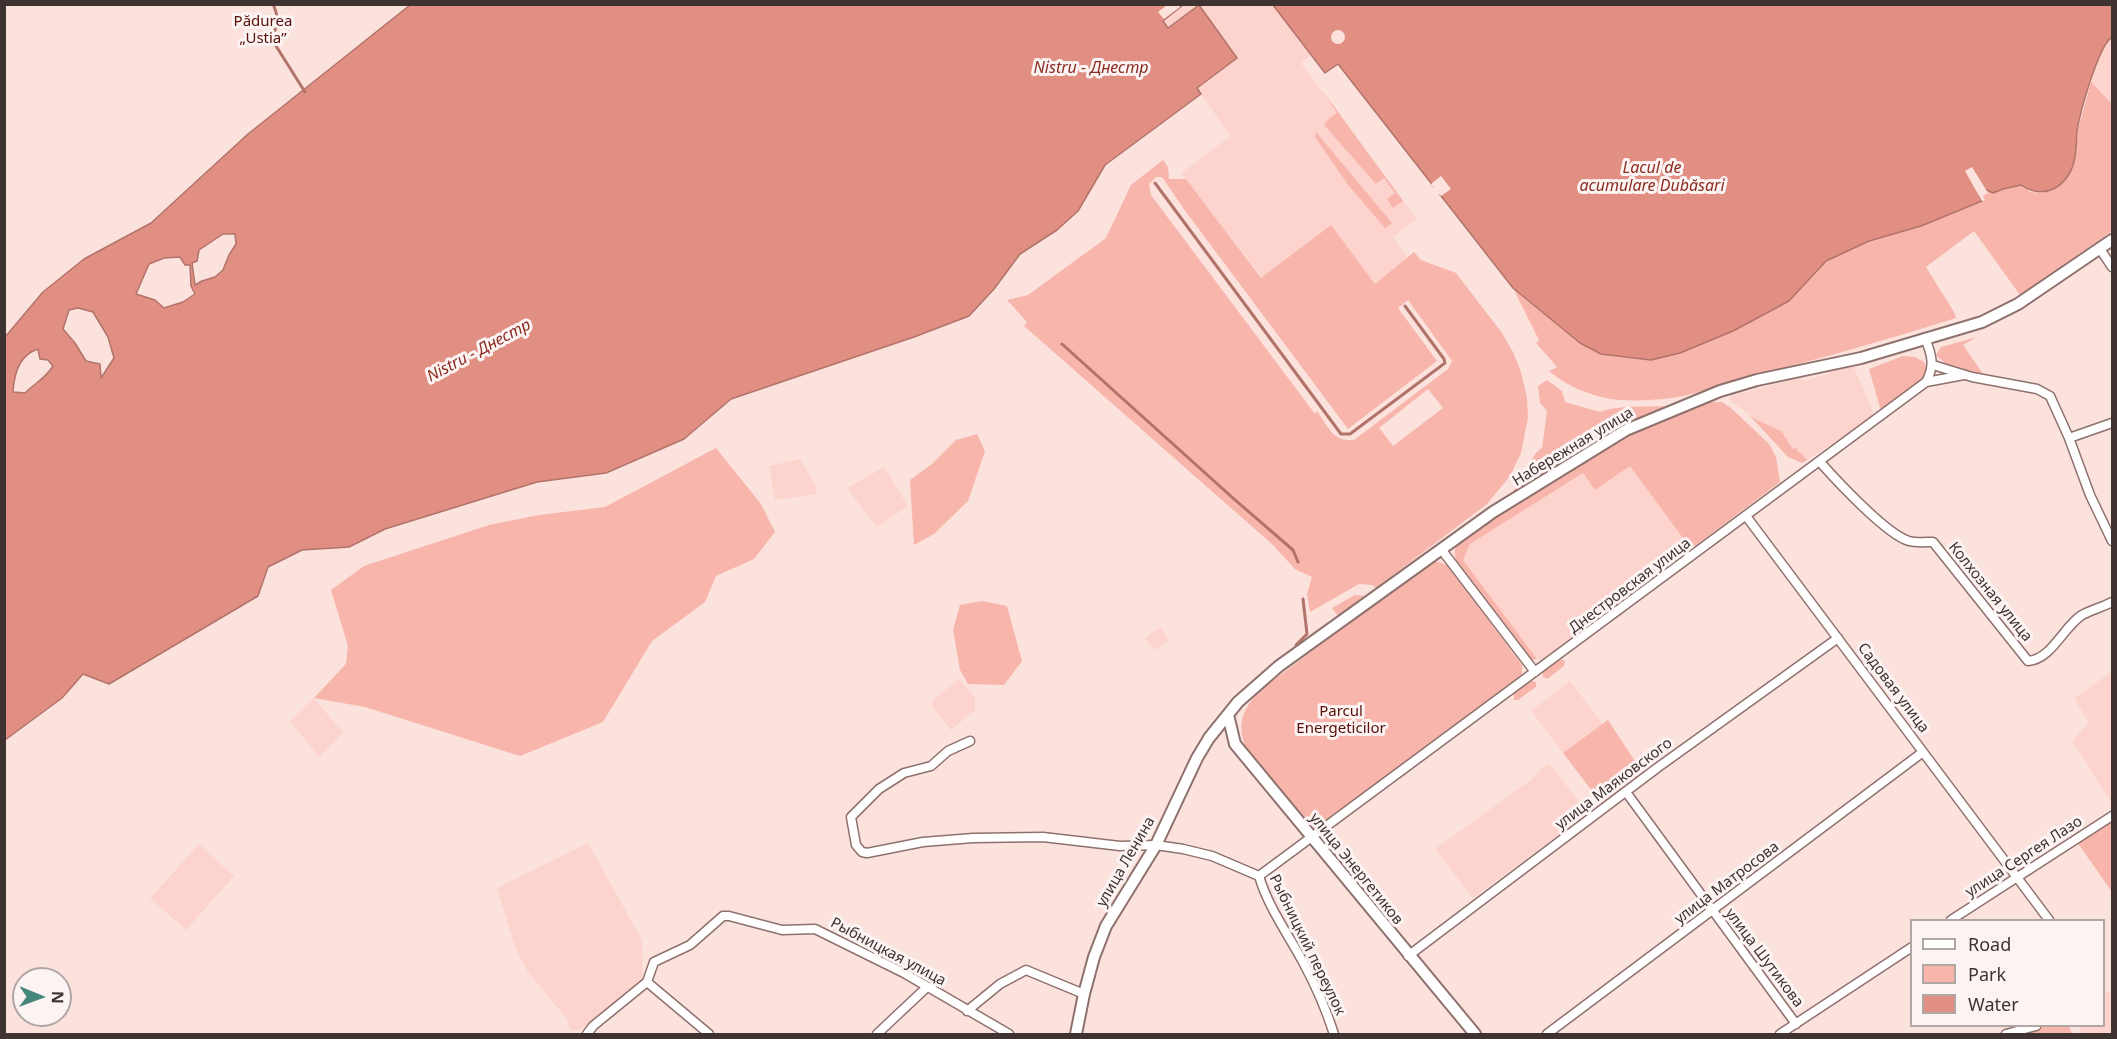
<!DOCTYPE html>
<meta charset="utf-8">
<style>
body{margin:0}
#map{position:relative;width:2117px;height:1039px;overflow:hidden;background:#fce2dd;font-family:"Noto Sans",sans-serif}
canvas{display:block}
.frame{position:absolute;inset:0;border:6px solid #3f3331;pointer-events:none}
.legend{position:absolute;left:1910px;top:919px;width:195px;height:108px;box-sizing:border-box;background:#fbf4f3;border:2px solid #b0a7a5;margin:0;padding:8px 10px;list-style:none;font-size:18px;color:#3f3331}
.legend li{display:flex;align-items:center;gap:12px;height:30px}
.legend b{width:30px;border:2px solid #b0a7a5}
.north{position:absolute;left:12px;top:967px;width:60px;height:60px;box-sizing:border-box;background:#fbf4f3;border:2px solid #b0a7a5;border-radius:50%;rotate:91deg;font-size:16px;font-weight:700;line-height:24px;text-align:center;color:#3f3331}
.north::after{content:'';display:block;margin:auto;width:21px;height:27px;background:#45887b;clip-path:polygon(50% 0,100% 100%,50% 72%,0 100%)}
</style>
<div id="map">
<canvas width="2117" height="1039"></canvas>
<div class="frame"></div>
<ul class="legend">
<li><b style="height:8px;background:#fff"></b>Road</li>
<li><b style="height:16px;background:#f7b5ab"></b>Park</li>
<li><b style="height:16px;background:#e28f83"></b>Water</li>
</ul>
<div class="north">N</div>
</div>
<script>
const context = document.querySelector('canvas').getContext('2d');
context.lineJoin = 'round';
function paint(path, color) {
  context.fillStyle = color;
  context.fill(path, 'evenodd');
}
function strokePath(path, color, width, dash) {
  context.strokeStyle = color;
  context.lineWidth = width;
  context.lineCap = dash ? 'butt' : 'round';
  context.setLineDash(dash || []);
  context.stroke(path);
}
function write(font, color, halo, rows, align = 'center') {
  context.font = font + ' "Noto Sans",sans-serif';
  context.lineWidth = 6;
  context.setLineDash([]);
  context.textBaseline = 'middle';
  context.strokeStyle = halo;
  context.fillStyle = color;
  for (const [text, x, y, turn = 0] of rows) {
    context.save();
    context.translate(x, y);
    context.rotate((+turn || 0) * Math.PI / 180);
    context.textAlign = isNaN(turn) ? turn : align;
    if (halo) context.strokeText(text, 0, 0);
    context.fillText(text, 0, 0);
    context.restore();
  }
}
const built = new Path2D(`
 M1183 5H1198L1168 28 1162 21Z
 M1199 5H1273L1311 55 1301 63 1417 219 1393 237 1407 257 1375 284 1331 225 1262 278 1181 173 1231 136 1197 89Z
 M2112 37V104L2091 82 2101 51 2109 39Z
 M1853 365 1873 412 1872 418 1807 460 1801 452 1799 453 1793 449 1781 431 1757 420 1729 400 1731 396 1796 379 1807 380 1830 373 1834 369Z
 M800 459 817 488 816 494 775 500 769 466Z
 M1630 465 1691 549 1542 660 1537 659 1463 560 1470 544 1583 473 1595 490Z
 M884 467 908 506 877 527 847 488Z
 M1161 627 1169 640 1154 650 1145 638Z
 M2112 672V804L2072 741 2089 723 2074 698Z
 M959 679 975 698V710L951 730 932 706 933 700Z
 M1570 681 1603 724 1563 753 1531 711Z
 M314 698 343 733 319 757 290 721Z
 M1549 763 1588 813 1473 898 1435 849 1532 779 1540 772 1539 770Z
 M588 843 642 940 643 979 582 1029 571 1031 566 1018 528 972 515 947 497 888Z
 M199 844 234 876 186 930 150 898Z
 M2112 991V1034H2082L2079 1026H2104V993Z`);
const green = new Path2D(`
 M2091 82 2112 104V231L2020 295 1974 231 1926 267 1954 312 1956 318C1887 340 1819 359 1749 377 1729 382 1709 390 1688 395 1668 400 1632 402 1611 399 1588 395 1567 386 1549 371L1557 367 1536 343 1539 340 1513 288 1580 343 1601 354 1680 353 1733 331 1789 301 1826 261 1869 241 1921 226 1982 202 1978 195 1988 190 1993 193 2003 189 2021 185 2030 192 2041 193 2052 190 2076 153 2078 130Z
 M1322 90 1403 201 1393 208 1387 199 1395 193 1384 178 1376 184 1324 125 1328 120 1337 113Z
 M1316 132 1392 223 1385 228 1349 186 1315 137Z
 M1163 160 1168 167 1169 179H1186L1261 278 1331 225 1375 284 1414 252 1421 260 1456 273 1502 333 1513 352 1521 372 1527 398 1528 418 1521 453 1510 476 1487 504 1376 588 1373 585 1359 584 1310 612 1307 594 1312 577 1295 569 1273 545 1040 340 1024 326 1027 322 1007 300 1028 295 1106 238 1131 185ZM1156 177H1162L1186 212 1348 429 1437 361 1398 308 1408 300 1452 361 1448 369 1354 440C1333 442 1328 427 1317 411L1315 414 1151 195 1149 184ZM1428 389 1443 408 1393 446 1379 428Z
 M1977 337 1963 345 1983 374 1947 365 1936 355 1941 347Z
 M1903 356 1915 357 1924 362 1928 371C1918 389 1898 399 1881 411L1869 369Z
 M1547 380 1562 391 1565 402 1600 412C1616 405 1647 407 1667 406L1609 434 1598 432 1560 454 1554 468 1510 497C1518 485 1532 453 1542 448L1547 411 1540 403 1538 386Z
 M1706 402H1722L1731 408 1769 444 1776 457 1780 482 1691 549 1630 466 1595 490 1583 473 1470 544 1463 560 1537 659 1531 660 1456 561C1454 552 1454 547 1460 540L1623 436Z
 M1749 415 1757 420 1781 431 1793 449 1796 448 1799 453 1800 452 1807 460 1802 463 1788 457Z
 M977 434 985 451 968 501 934 534 914 545 910 480 932 464 956 440Z
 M716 448 761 504 775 532 754 559 716 576 705 602 652 641 603 722 520 756 365 707 314 698 346 664 348 646 331 590 364 566 489 525 539 515 605 507Z
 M1431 562H1439L1447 565 1522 665V676L1319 829 1311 828 1247 750C1234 721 1245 704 1267 685Z
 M1355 595 1364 596 1338 616 1332 608Z
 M982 601 1007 606 1022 661 1004 685 968 684 960 670 953 630 960 605Z
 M1560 659 1565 661 1564 666 1547 679 1543 677V672Z
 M1531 681 1536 682V687L1518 700H1514V693Z
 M1608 720 1642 772 1602 804 1563 753Z
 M2112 821V892L2077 842Z
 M2044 1026H2069L2072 1034H2026Z`);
const water = new Path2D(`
 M2112 4V37C2098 46 2080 113 2077 131 2076 143 2077 156 2072 168 2063 190 2041 199 2021 185L2003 189 1993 193 1987 190 1979 195 1982 201 1921 226 1869 241 1826 261 1789 301 1733 331 1680 353 1651 360 1601 354 1580 343 1513 288 1338 64 1325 73 1273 5Z
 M410 5H1183L1163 21 1168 28 1199 5 1237 58 1197 88 1201 94 1105 165 1078 211 1057 230 1020 254 994 289 969 316 914 337 731 399 684 439 606 473 537 482 385 529 349 547 302 550 268 567 258 596 109 684 83 674 62 698 5 740V337L43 292 84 259 151 223 248 134ZM223 234H235L236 244 229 255 223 270 215 277 202 281 195 285 192 263 197 261 199 250ZM180 257 185 265H190L191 286 195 294 183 302 164 308 155 300 136 294 149 264 164 258ZM78 308 93 312 108 337 114 358 101 378 100 364 86 361 75 343 63 329 69 310ZM38 349 40 359 48 360 53 366C46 378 35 383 25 393L13 392C14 374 19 355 38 349Z`);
const pier = new Path2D(`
 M1167 5H1179L1180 7 1164 19 1158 12Z
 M1331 37a7 7 0 1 1 14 0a7 7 0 1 1-14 0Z
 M1972 167 1988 193 1983 196 1985 200 1982 201 1965 171Z
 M1441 176 1451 189 1441 196 1439 194 1437 195 1432 190 1434 188 1431 184Z`);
const stream = new Path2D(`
 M273 4C279 18 279 24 271 38L305 92
 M1155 183 1341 434H1350L1445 363 1444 359 1405 306
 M1062 344 1234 499 1293 550 1298 562
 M1296 645 1307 634 1303 599`);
const minor = new Path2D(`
 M2100 249 2112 267
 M1933 365 1972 377 2037 389 2050 396 2069 438 2090 495 2112 541
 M1926 382 1964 375
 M2069 438 2112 423
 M1820 462C1836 480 1887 535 1909 541 1916 543 1926 542 1933 542L2028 661C2052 659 2063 627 2082 615 2091 610 2103 607 2112 602
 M1746 516 2049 920
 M1441 549 1535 672
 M970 741 948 751 931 766 904 773 879 789 851 817 856 845 862 852 867 853 923 842 973 838 1043 837 1120 846 1156 845 1183 849 1212 856 1259 876C1268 907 1288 934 1303 962 1316 986 1326 1009 1334 1034
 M1626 792 1796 1024
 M1259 876 1926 382C1935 366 1932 355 1925 338
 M1951 920 2112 816
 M1408 956 1657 768 1838 638
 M647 982 654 962 690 945 723 916H729L782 930 815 929 904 973 1009 1034
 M647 982 709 1034
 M967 1011 1000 984 1026 970 1084 994
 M587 1034 593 1026 647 982
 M877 1034 927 987
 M1547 1034 1923 752
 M1780 1034 1912 947
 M2006 1034 2036 1026`);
const tertiary = new Path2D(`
 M1228 715 1235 744 1475 1034
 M1076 1034 1084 994 1094 957 1106 926 1156 845 1197 758 1209 738 1238 702 1279 666 1493 512 1626 430 1720 391 1757 380 1861 358 1982 322 2018 304 2112 240`);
const parkNames = [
 ["Pădurea",263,22],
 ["„Ustia”",263,39],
 ["Parcul",1341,712],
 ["Energeticilor",1341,729]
];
const streetNames = [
 ["Набережная улица",1573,447,-31],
 ["Днестровская улица",1630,586,-37],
 ["Колхозная улица",1990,592,51],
 ["Садовая улица",1893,688,53],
 ["улица Маяковского",1614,784,-37],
 ["улица Сергея Лазо",2024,857,-33],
 ["улица Ленина",1126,862,-60],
 ["улица Энергетиков",1356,869,51],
 ["улица Матросова",1727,883,-37],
 ["Рыбницкий переулок",1307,945,64],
 ["Рыбницкая улица",888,952,28],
 ["улица Шутикова",1764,958,53]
];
const waterNames = [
 ["Nistru - Днестр",1091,68],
 ["Lacul de",1652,168],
 ["acumulare Dubăsari",1652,186],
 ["Nistru - Днестр",479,351,-28]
];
paint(built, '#fdd4cd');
paint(green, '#f7b5ab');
paint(water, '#e28f83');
strokePath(water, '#b1736a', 1.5);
paint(pier, '#fce2dd');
strokePath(stream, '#b1736a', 3);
strokePath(minor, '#8e716c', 11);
strokePath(tertiary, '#8e716c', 14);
strokePath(minor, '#fff', 8);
strokePath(tertiary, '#fff', 10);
write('15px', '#590f0a', '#fbf4f3', parkNames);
write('15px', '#3f3331', '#fbf4f3', streetNames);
write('italic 16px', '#8c2b21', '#fbf4f3', waterNames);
</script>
